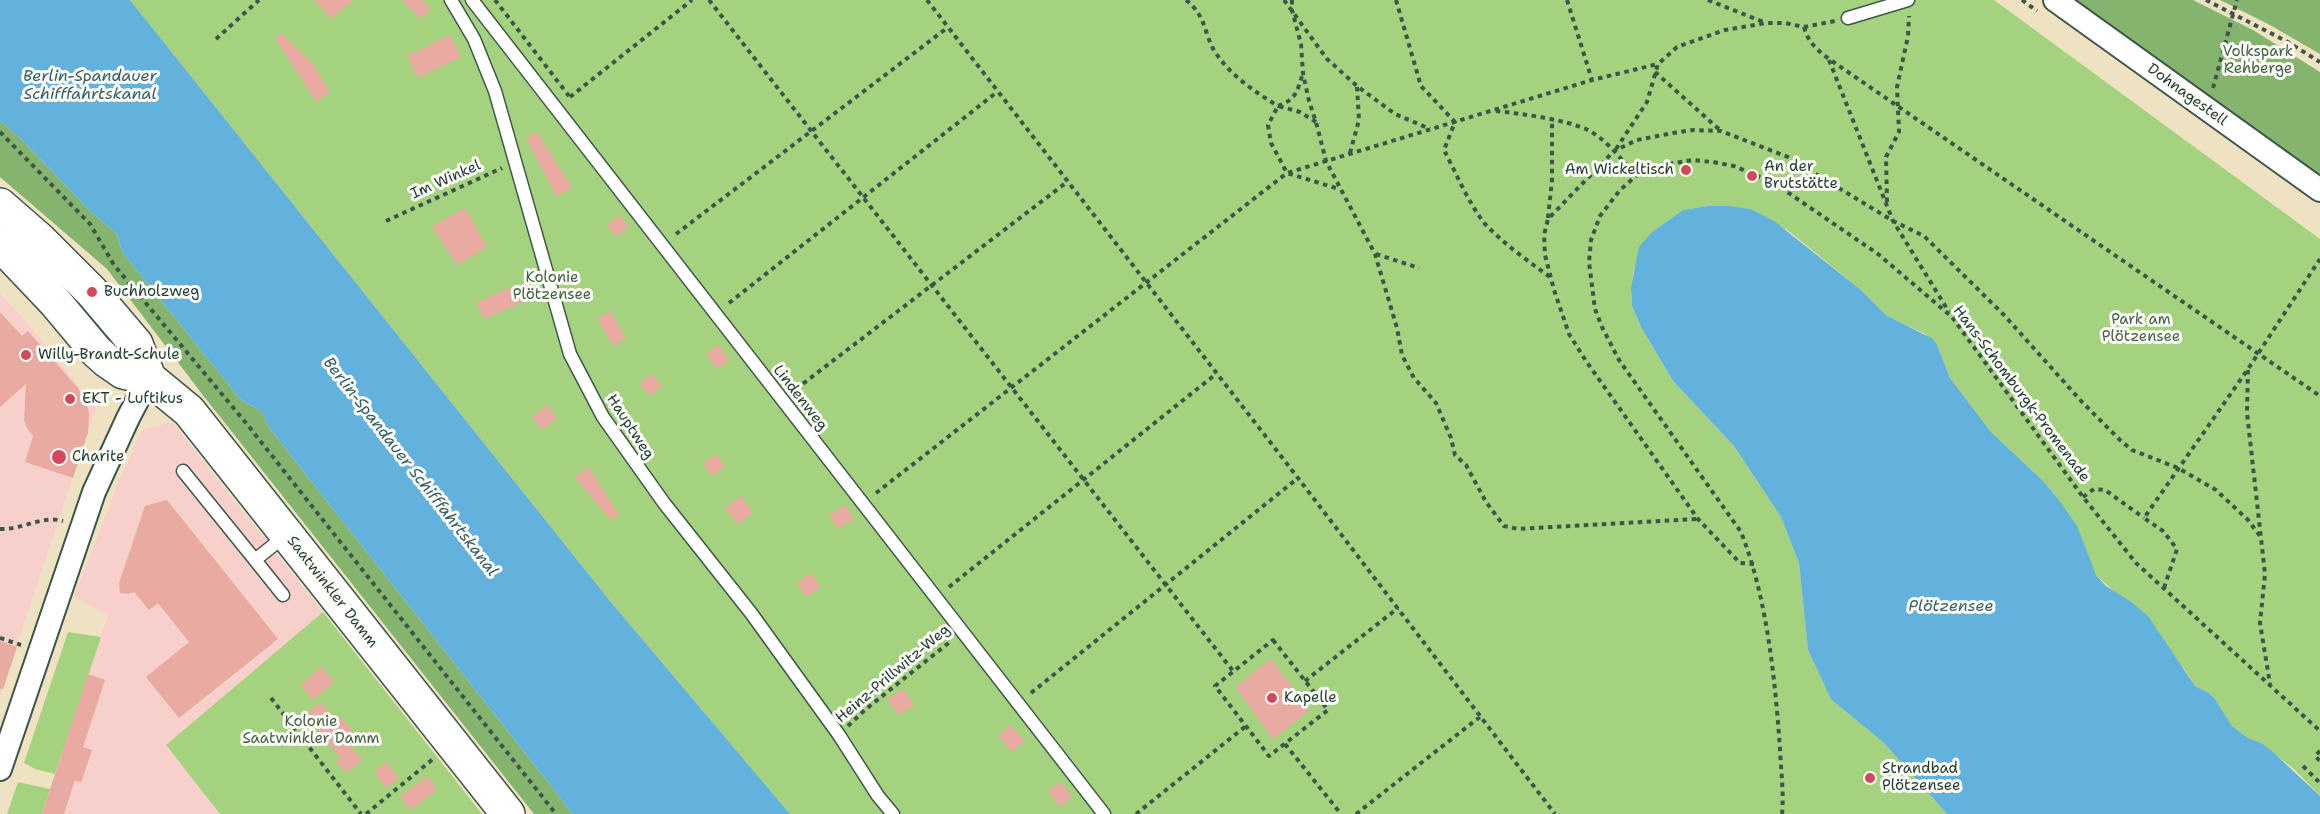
<!DOCTYPE html>
<meta charset="utf-8">
<style>
body{margin:0}
canvas{display:block;background:#efe2c2}
</style>
<canvas width="2320" height="814"></canvas>
<script>
const context = document.querySelector('canvas').getContext('2d');
context.lineJoin = 'round';
function paint(path, color) {
  context.fillStyle = color;
  context.fill(path, 'evenodd');
}
function strokePath(path, color, width, dash) {
  context.strokeStyle = color;
  context.lineWidth = width;
  context.lineCap = dash ? 'butt' : 'round';
  context.setLineDash(dash || []);
  context.stroke(path);
}
function write(font, color, halo, rows, align = 'center') {
  context.font = font + ' "Shantell Sans",sans-serif';
  context.lineWidth = 6;
  context.setLineDash([]);
  context.textBaseline = 'middle';
  context.strokeStyle = halo;
  context.fillStyle = color;
  for (const [text, x, y, turn = 0] of rows) {
    context.save();
    context.translate(x, y);
    context.rotate((+turn || 0) * Math.PI / 180);
    context.textAlign = isNaN(turn) ? turn : align;
    if (halo) context.strokeText(text, 0, 0);
    context.fillText(text, 0, 0);
    context.restore();
  }
}
const built = new Path2D(`
 M0 293 29 325 96 408 0 696Z
 M172 422 323 612 166 745 220 814H42L108 615 74 597 116 488 142 430Z`);
const green = new Path2D(`
 M130 0H1994L2320 239V796L2295 770 2261 743 2248 738 2232 726 2215 699 2209 693 2195 686 2185 670 2130 601 2117 594 2096 575 2059 500 2045 483 1991 432 1950 378 1937 345 1925 334 1886 315 1861 290 1790 232 1751 209 1708 206 1683 210 1652 232 1634 269 1631 287 1632 306 1641 327 1673 381 1734 446 1781 517 1799 563 1808 650 1831 698 1884 743 1947 814H790L610 601Z
 M323 612 482 814H220L166 745Z
 M68 632 101 637 55 774 35 769 24 763Z
 M18 782 50 789 42 814H7Z`);
const forest = new Path2D(`
 M2069 0H2193L2253 30 2320 72V178Z
 M2220 0H2320V54L2270 25Z
 M0 121 19 137 91 212 117 234 122 252 241 400 261 411 270 429 573 814H534L202 394 107 269 0 177Z`);
const water = new Path2D(`
 M0 0H130L610 601 790 814H573L270 429 261 411 241 400 122 252 117 234 91 212 19 137 0 121Z
 M1708 206H1728L1751 209 1774 221 1861 290 1886 315 1933 339 1937 345 1950 378 1991 432 2045 483 2059 500 2077 526 2096 575 2106 586 2130 601 2148 616 2195 686 2209 693 2215 699 2232 726 2248 738 2261 743 2273 752 2320 796V814H1947L1884 743 1831 699 1808 650 1799 563 1781 517 1734 446 1673 381 1641 327 1632 306 1631 287 1639 247 1652 232 1683 210Z`);
const building = new Path2D(`
 M315 0H354L331 19Z
 M402 0H422L431 9 420 19Z
 M281 33 312 63 330 92 316 102 275 38Z
 M450 35 461 57 418 78 407 56Z
 M537 132 572 188 556 196 526 138Z
 M465 208 487 247 457 265 432 226Z
 M620 215 629 227 616 237 607 225Z
 M515 285 523 302 484 319 476 303Z
 M610 311 626 338 613 346 597 319Z
 M0 312 22 336 28 331 78 388 87 405 89 414 88 433 73 478 25 462 33 436 27 428 24 420 26 384 0 407Z
 M719 345 729 360 717 369 706 354Z
 M652 374 662 386 650 396 640 384Z
 M547 405 557 418 542 430 532 417Z
 M716 454 725 467 712 476 703 463Z
 M589 467 619 515 611 520 574 477Z
 M741 496 753 513 738 524 725 508Z
 M167 500 278 639 179 718 146 677 189 642 158 603 149 610 134 592 128 594 120 593 119 583 145 506Z
 M845 505 854 519 838 529 829 515Z
 M811 573 821 587 806 597 797 583Z
 M0 641 17 647 3 689H0Z
 M1271 659 1310 710 1273 739 1235 687Z
 M321 667 334 682 313 700 300 685Z
 M88 674 105 680 83 747 92 750 81 783 75 780 64 814H42Z
 M903 689 914 705 898 715 888 699Z
 M320 702 336 720 341 717 354 733 345 740 362 760 346 773 336 761 340 758 306 715Z
 M1010 725 1025 741 1012 752 998 736Z
 M386 762 399 778 386 788 374 772Z
 M428 776 437 790 410 810 400 796Z
 M1060 782 1072 797 1060 807 1048 791Z`);
const path = new Path2D(`
 M495 0 569 96
 M709 0 1233 671
 M927 0 1298 478 1555 814
 M1186 0C1207 17 1203 32 1215 52 1231 76 1255 92 1278 106 1297 99 1297 91 1303 73
 M1284 0 1327 59 1357 86 1395 114 1430 129
 M1292 0V10L1301 44 1303 73 1309 101 1316 122 1326 161 1375 254 1397 328 1402 355 1414 378 1436 403 1451 438 1455 455 1466 465 1486 502 1504 526 1518 529 1697 519
 M1396 0 1421 86 1455 122 1444 150C1456 173 1469 204 1485 224 1504 244 1528 261 1550 277
 M1567 0 1592 80
 M1708 0 1766 23
 M2022 0 2037 11
 M2206 0 2286 41 2320 62
 M1804 27C1808 42 1817 50 1829 59L2320 396
 M216 39 259 0
 M1829 60 1893 221 1949 312
 M1655 72 1721 131
 M2213 88 2237 0
 M570 97 692 0
 M1496 111C1522 114 1564 119 1588 130 1607 140 1622 160 1636 176
 M1316 122 1300 112 1278 106 1268 125 1271 143 1287 173 1339 189
 M0 132 90 224 114 265 246 423 556 814
 M1616 149 1647 102 1658 64 1677 47 1725 30 1766 23H1785L1804 27 1835 21
 M1350 153 1359 120 1357 87
 M1887 202 1886 157 1899 132 1897 87 1908 36 1909 16
 M1548 218 1552 180V120
 M386 221 502 168
 M676 234 947 28
 M1376 254 1419 268
 M729 303 997 92
 M2248 370 2247 413 2265 574 2260 623 2270 684
 M796 389 1067 182
 M876 493 1287 173 1592 80 1658 64
 M2083 497 2094 489 2105 490 2144 518
 M0 529C22 530 42 515 63 521
 M1754 564 1740 563 1698 519 1586 361 1569 334 1554 290 1545 255 1544 235 1548 219 1614 151 1637 140 1673 133 1693 130 1721 131 1788 157 1893 221 1924 236 2004 315 2082 402 2119 439 2132 450 2178 468 2216 490 2248 520 2260 536
 M949 587 1216 374
 M2164 588 2177 549 2163 531 2144 518 2248 369 2320 259
 M0 638 21 645
 M1273 640 1328 710 1269 756 1215 686Z
 M1305 681 1398 608
 M1031 693 1298 478
 M271 698 361 814
 M848 726 866 709 951 641
 M1285 744 1341 814
 M2320 751 2315 756 2320 761
 M2303 766 2320 783
 M366 814 433 759
 M1136 814 1246 726
 M1356 814 1481 716
 M1782 814C1784 793 1781 771 1780 749 1775 678 1767 598 1741 532L1619 360 1602 327 1595 309 1589 262 1591 240 1600 216 1620 190 1636 176 1663 165 1692 160 1713 162 1734 166 1774 183 1878 254 1952 317 2083 497 2136 563 2320 731`);
const service = new Path2D(`
 M451 0 474 39 495 91 570 354 603 417 664 503 751 613 839 735 878 796 893 814
 M472 0 1104 814
 M1848 18 1908 0
 M183 471 255 560 286 535
 M255 560 283 595`);
const minor = new Path2D(`
 M2055 0 2320 190
 M0 769 94 492 128 418 149 378`);
const secondary = new Path2D(`
 M0 205 39 239 92 292 136 344 149 378
 M0 244 55 302 96 351 107 361 123 372 149 378 189 411 508 814`);
const markers = [
 [1686,170,6,"#d1495b"],
 [1752,176,6,"#d1495b"],
 [92,292,6,"#d1495b"],
 [26,355,6,"#d1495b"],
 [70,399,6,"#d1495b"],
 [59,457,8,"#d1495b"],
 [1272,698,6,"#d1495b"],
 [1870,778,6,"#d1495b"]
];
const parkNames = [
 ["Volkspark",2258,52],
 ["Rehberge",2258,69],
 ["Kolonie",552,278],
 ["Plötzensee",552,295],
 ["Park am",2141,320],
 ["Plötzensee",2141,337],
 ["Kolonie",311,722],
 ["Saatwinkler Damm",311,739]
];
const streetNames = [
 ["Dohnagestell",2187,95,36],
 ["Im Winkel",446,180,-24],
 ["Hans-Schomburgk-Promenade",2021,394,53],
 ["Lindenweg",800,398,52],
 ["Hauptweg",630,427,57],
 ["Saatwinkler Damm",332,592,52],
 ["Heinz-Prillwitz-Weg",893,674,-40]
];
const poiNames = [
 ["An der",1764,167],
 ["Brutstätte",1764,184],
 ["Am Wickeltisch",1674,170,"right"],
 ["Buchholzweg",104,292],
 ["Willy-Brandt-Schule",38,355],
 ["EKT - Luftikus",82,399],
 ["Charite",72,457],
 ["Kapelle",1284,698],
 ["Strandbad",1882,769],
 ["Plötzensee",1882,786]
];
const waterNames = [
 ["Berlin-Spandauer",90,77],
 ["Schifffahrtskanal",90,95],
 ["Berlin-Spandauer Schifffahrtskanal",410,467,52],
 ["Plötzensee",1951,607]
];
paint(built, '#f7d0cc');
paint(green, '#a5d27f');
paint(forest, '#84b46e');
paint(water, '#63b1dd');
paint(building, '#e8aaa1');
strokePath(service, '#3e5649', 15);
strokePath(minor, '#3e5649', 26);
strokePath(secondary, '#3e5649', 36);
strokePath(path, '#3e5649', 4, [4.5, 4.5]);
strokePath(service, '#fff', 12);
strokePath(minor, '#fff', 22);
strokePath(secondary, '#fff', 33);
for (const [x, y, r, color] of markers) {
  const dot = new Path2D();
  dot.arc(x, y, r, 0, 2 * Math.PI);
  context.fillStyle = color;
  context.fill(dot);
  strokePath(dot, '#fdfcf7', 2);
}
write('15px', '#406247', '#fdfcf7', parkNames);
write('15px', '#1f3d34', '#fdfcf7', streetNames);
write('15px', '#1f3d34', '#fdfcf7', poiNames, 'left');
write('italic 16px', '#336067', '#fdfcf7', waterNames);
</script>
